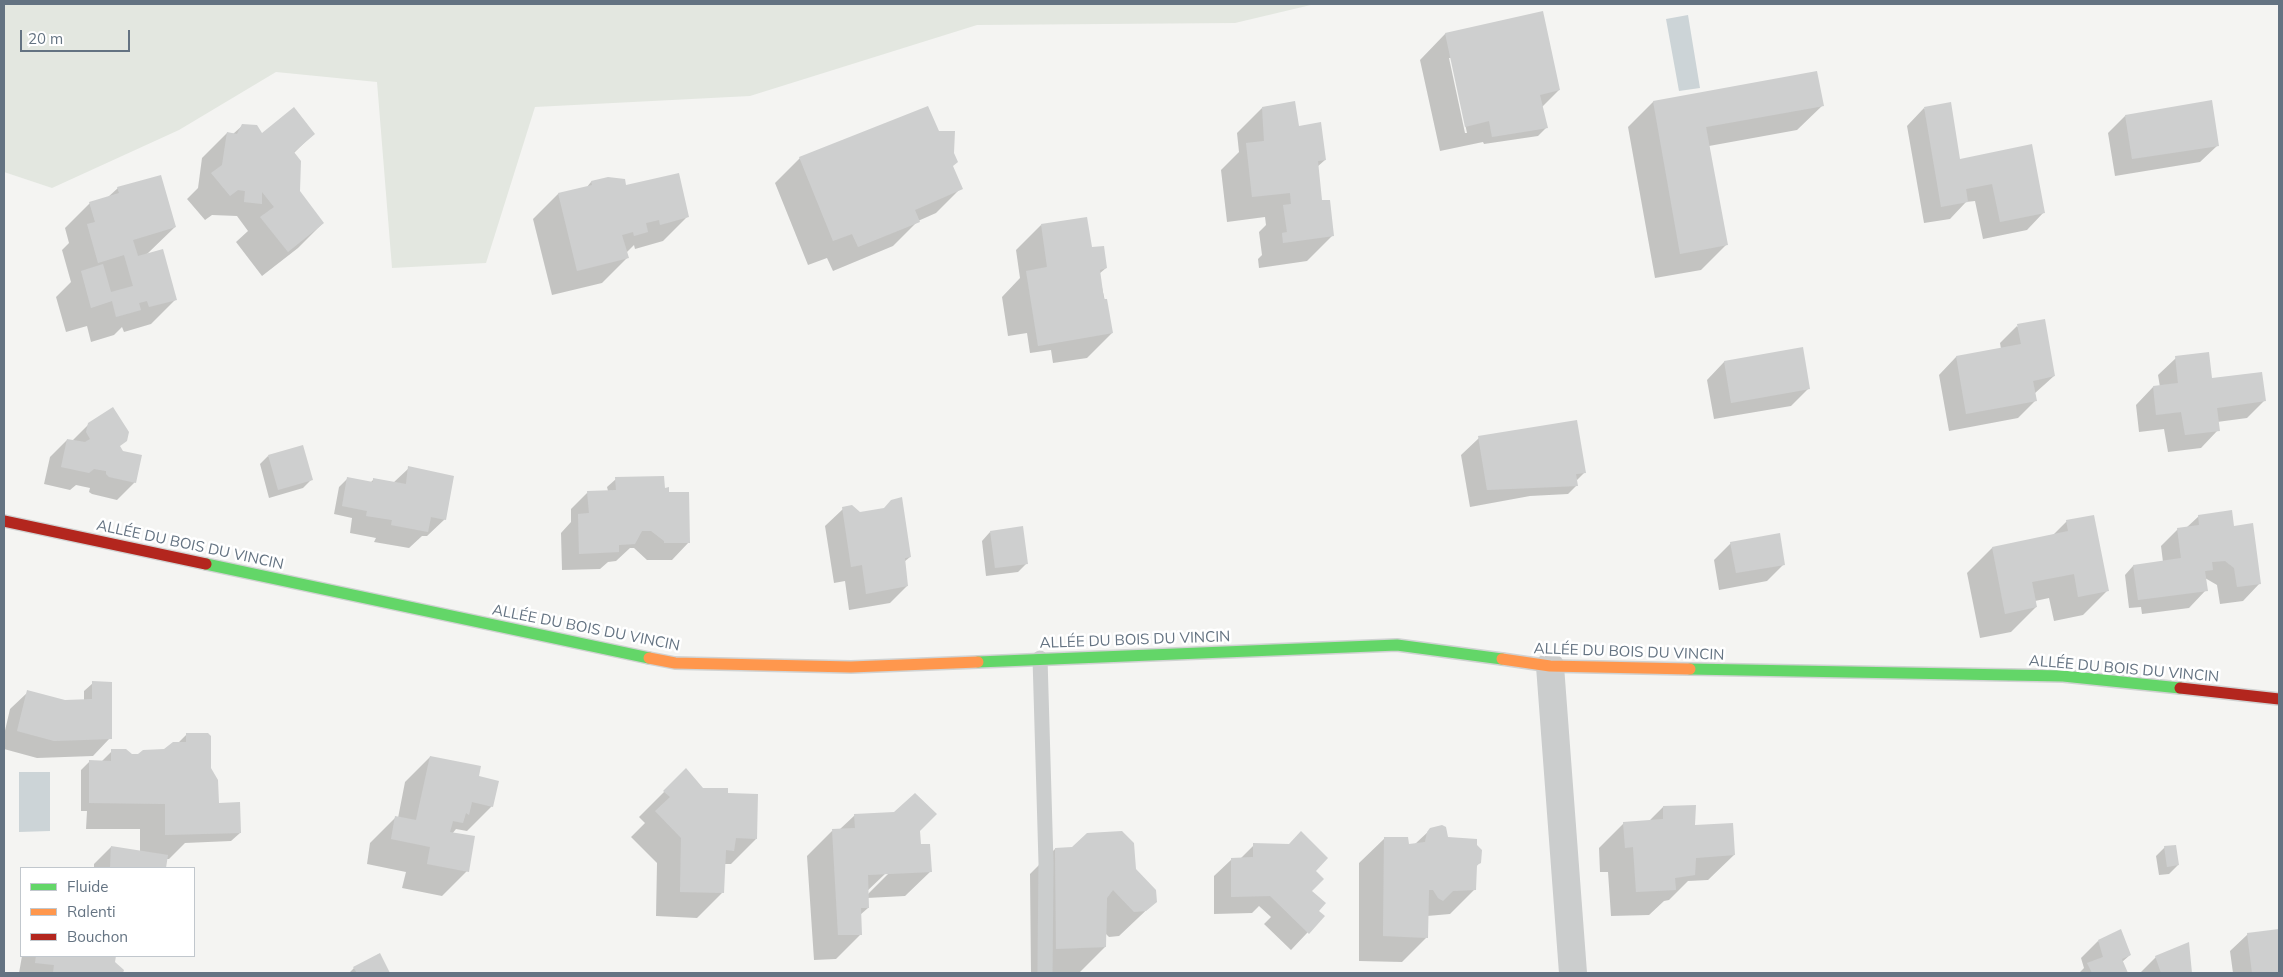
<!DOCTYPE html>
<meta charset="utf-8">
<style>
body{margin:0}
#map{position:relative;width:2283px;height:977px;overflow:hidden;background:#f4f4f2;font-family:Mulish,sans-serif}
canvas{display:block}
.frame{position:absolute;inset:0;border:5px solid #647382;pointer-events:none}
.legend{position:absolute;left:20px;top:867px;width:175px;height:90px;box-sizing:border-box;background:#fff;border:1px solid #c1c7cd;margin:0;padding:6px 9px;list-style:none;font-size:15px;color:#647382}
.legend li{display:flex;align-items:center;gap:10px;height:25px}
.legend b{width:25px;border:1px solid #c1c7cd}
.scale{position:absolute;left:20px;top:30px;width:110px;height:22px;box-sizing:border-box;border:2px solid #647382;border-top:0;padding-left:6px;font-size:15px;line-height:18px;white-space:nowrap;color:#647382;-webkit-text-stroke:4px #fff;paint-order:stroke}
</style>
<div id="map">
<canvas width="2283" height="977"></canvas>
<div class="frame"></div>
<ul class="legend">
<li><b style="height:6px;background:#63d668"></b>Fluide</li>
<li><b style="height:6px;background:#ff974d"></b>Ralenti</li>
<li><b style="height:6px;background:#b3261e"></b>Bouchon</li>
</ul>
<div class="scale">20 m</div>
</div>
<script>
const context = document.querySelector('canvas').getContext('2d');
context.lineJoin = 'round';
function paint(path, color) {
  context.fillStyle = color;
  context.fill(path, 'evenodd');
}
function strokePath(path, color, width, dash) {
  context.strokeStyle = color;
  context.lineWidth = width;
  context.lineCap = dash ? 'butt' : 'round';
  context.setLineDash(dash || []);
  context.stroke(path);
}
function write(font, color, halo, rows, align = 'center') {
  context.font = font + ' Mulish,sans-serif';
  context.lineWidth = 5;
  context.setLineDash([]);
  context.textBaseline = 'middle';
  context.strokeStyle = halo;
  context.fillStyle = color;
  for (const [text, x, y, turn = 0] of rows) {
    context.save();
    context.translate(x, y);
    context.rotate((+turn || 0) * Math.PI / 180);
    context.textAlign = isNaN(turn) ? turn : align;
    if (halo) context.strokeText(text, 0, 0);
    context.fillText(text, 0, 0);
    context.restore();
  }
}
const green = new Path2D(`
 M4 4H1315L1235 23 977 25 750 96 535 107 486 263 392 268 377 82 276 72 179 130 52 188 4 172Z`);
const water = new Path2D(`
 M1688 15 1700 88 1679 91 1666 19Z
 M19 772H50V831L19 832Z`);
const shadow = new Path2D(`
 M1474 28 1559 90 1542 107 1546 128 1538 136 1484 144 1483 142 1440 151 1420 60 1445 34ZM1449 58H1451L1467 133H1465Z
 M1653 102 1823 105 1797 130 1709 146 1726 245 1701 270 1655 278 1628 127Z
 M1262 108 1298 127 1325 160 1317 167 1321 201 1332 236 1307 261 1259 268 1258 259 1262 255 1259 232 1266 225 1265 217 1227 222 1221 170 1239 152 1237 133Z
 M1924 108 1959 160 2044 212 2027 230 1983 239 1975 201 1966 202 1950 219 1924 223 1907 126Z
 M2125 116 2218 145 2200 162 2115 176 2108 133Z
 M243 125 262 135 313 134 293 154 299 192 323 223 298 248 262 276 236 242 248 231 237 216 212 215 205 220 187 199 198 188 202 158 227 133 233 134Z
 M800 158 952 167 961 188 936 213 918 221 893 246 833 271 827 258 808 265 775 183Z
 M591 182 625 186 688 216 663 241 635 249 634 245 626 253 627 258 602 283 552 295 533 219 558 194 586 188Z
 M118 188 175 227 147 254 176 299 151 324 124 332 122 327 114 335 91 342 87 326 66 332 56 297 71 282 62 250 69 243 65 228 90 203 108 197Z
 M1041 225 1090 248 1106 268 1099 274 1112 333 1087 358 1053 363 1051 350 1030 353 1027 333 1008 336 1002 297 1020 278 1016 250Z
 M2017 326 2054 376 2034 394 2035 401 2018 418 1949 431 1939 375 1956 357 2001 349 2000 343Z
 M1802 349 1809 388 1791 406 1714 419 1707 380 1724 362Z
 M2176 358 2211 380 2264 401 2247 418 2217 422 2218 430 2201 448 2168 452 2164 429 2139 432 2136 405 2153 387H2160L2158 375Z
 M89 424 119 447 135 482 117 500 92 494 89 492 90 488 76 485 70 490 44 484 50 457 67 440 72 441Z
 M1479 438 1585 472 1576 481 1577 485 1568 494 1530 496 1470 507 1461 455Z
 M268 456 311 480 303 488 269 498 260 464Z
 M409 468 445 519 427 536H422L409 548 374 542 376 538 350 533 352 518 334 514 339 487 348 478 370 483 373 480 393 483Z
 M616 479 664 489 668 494 689 542 672 560H647L634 548H630L616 561 608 562 600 569 562 570 561 533 571 522V509L588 492 608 491 607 487Z
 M843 509 910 557 904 562 907 586 890 603 849 610 845 581 834 583 825 526Z
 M2199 516 2233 527 2260 583 2243 601 2220 604 2217 585 2205 578 2206 590 2189 608 2142 614 2141 607 2129 608 2125 575 2133 566 2163 562 2161 546 2178 529 2186 528Z
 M2067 521 2108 590 2083 615 2054 621 2049 598 2035 601 2036 607 2011 632 1980 638 1967 573 1992 548 2053 535Z
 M990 532 1027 563 1018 572 986 576 982 541Z
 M1731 543 1784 564 1767 581 1719 590 1714 560Z
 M93 683 110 738 93 756 37 758 4 749V735L10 709 28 692 65 701H84V691Z
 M187 734 210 769 218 804 240 833 231 841 185 843 169 859H166L164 868H94V864L111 847 140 852V829H86L87 811H81V770L90 761 101 762 112 751 132 756 165 750 178 743Z
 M430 757 492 806 467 831 456 829 452 834 467 871 442 896 402 888 406 872 367 864 370 843 395 818H398L405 782Z
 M686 770 703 789 727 794 756 839 731 864H724L722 893 697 918 656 916 657 863 631 837 645 823 639 817Z
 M1663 807 1734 855 1708 880 1688 881 1669 900 1664 901 1649 915 1611 916 1608 872H1600L1599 848 1624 823 1649 821Z
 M855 815 920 845 931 871 905 896 867 898 868 908 860 915 861 934 836 959 814 960 807 856 832 831 839 830ZM886 873H889L865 897 863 895Z
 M1431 829 1448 838 1480 862 1476 867 1475 889 1450 914 1427 916V937L1402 962 1359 961V863L1385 838 1408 845 1415 844Z
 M1254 845 1314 871 1310 891 1317 911 1323 916 1291 950 1264 924 1271 917 1259 906 1252 913 1214 914V876L1232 859H1240Z
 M2165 847 2178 865 2169 874 2159 875 2156 856Z
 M1055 849 1135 869 1156 901 1119 936 1109 937 1105 933V947L1080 972 1031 973 1030 874Z
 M2279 931V973H2233L2230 951 2248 934Z
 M2098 941 2130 955 2122 962 2127 973H2079L2084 968 2081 958Z
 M2188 944 2190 973H2140L2156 957Z
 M379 954 389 973H349L354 968Z
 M22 956H115L113 962 122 971V973H19Z`);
const building = new Path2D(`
 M1543 11 1560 90 1540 95 1548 128 1492 137 1489 121 1465 127 1445 33Z
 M1817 71 1824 106 1706 127 1728 245 1680 254 1653 101Z
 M2212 100 2219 146 2132 159 2125 115Z
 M1295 101 1299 126 1321 122 1326 160 1318 161 1322 200H1330L1334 236 1283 243 1282 233 1287 232 1283 205 1291 204 1290 193 1252 197 1246 143 1264 141 1262 107Z
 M1951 102 1960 159 2032 144 2045 213 2000 222 1992 184 1966 189 1968 202 1941 207 1924 107Z
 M928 106 939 131H955L954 153 958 162 953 166 963 189 915 210 920 222 858 247 852 234 833 241 799 157Z
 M294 107 315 134 294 152 301 161 300 191 324 223 288 252 260 217 274 207 262 192V204L244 202 245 191 238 190 230 196 211 173 222 165 227 132 237 134 242 124 257 125 262 133Z
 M679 173 689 217 660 225 659 220 646 223 648 232 634 236 633 232 622 235 629 258 577 271 558 193 592 185 591 181 608 177 625 179 626 185Z
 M161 175 176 227 133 240 138 256 163 249 177 300 149 307 147 301 139 303 141 310 116 317 112 301 91 308 81 271 103 264 111 292 133 286 124 255 98 263 87 224 95 222 89 202 119 193 117 187Z
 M1087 217 1092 247 1104 246 1107 268 1100 270 1104 299H1107L1113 333 1038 346 1026 271 1047 267 1041 224Z
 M2045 319 2055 376 2033 381 2037 401 1966 414 1956 356 2021 344 2017 324Z
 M1803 347 1810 389 1731 403 1724 361Z
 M2209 352 2212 378 2262 372 2266 401 2217 408 2220 431 2185 435 2181 412 2156 415 2153 386 2178 383 2175 356Z
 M113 407 129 432 127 441 120 446 123 451 142 455 136 483 109 477 106 474V471L94 469 89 473 61 467 67 439 85 442 90 439 86 432 88 423Z
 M1577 420 1586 473 1576 474 1578 486 1487 490 1478 436Z
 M303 445 313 480 278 490 268 455Z
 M408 466 454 476 446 520 431 517 428 532 391 525 392 520 366 516 367 511 342 506 347 477 373 482V478L406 484Z
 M664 476 665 488 669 487V492H689L690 543H664V541L651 531H642L635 544 619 545V552L579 554 578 514 589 513 587 491 616 490 615 477Z
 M902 497 911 557 905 558 908 586 866 594 862 565 851 567 842 507 852 505 860 512 884 508 891 500Z
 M2232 510 2234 526 2253 523 2261 584 2237 587 2234 568 2225 561 2212 562 2213 570 2205 571 2208 591 2138 600 2133 565 2181 558 2177 528 2199 525 2198 515Z
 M2094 515 2109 591 2078 597 2074 574 2032 582 2037 607 2005 614 1992 547 2068 531 2066 520Z
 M1023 526 1028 564 995 568 990 531Z
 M1780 533 1785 565 1736 573 1730 542Z
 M92 681 112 682V739L54 741 17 731 27 690 65 700 92 699Z
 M186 733H208L211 736V768L218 780 219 803 240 802 241 833 165 835V804L89 803V760L111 761V749H126L132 754H138L143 750 164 749 173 742H186Z
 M430 756 481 766 479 776 499 781 493 807 472 802 469 815 466 813 463 823 453 821 450 832 475 836 469 872 427 864 430 847 391 839 395 816 416 820Z
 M686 768 703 788H728V793L758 794 757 839 736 838 734 851 726 850 724 893 680 892 681 838 655 811 670 797 663 791Z
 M915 793 937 814 920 831 921 844H930L932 872 868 875 869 908H861L862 935H838L832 829 855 828 854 814 894 812Z
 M1696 805 1695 825 1733 823 1735 855 1696 858 1695 875 1675 878 1676 890 1636 892 1633 847 1625 848 1623 822 1663 819V806Z
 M1442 825 1446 827 1448 837 1477 839V845L1482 850 1481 863 1477 865 1476 890 1453 891 1443 901 1438 898 1433 890H1429L1428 938 1383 936 1384 837H1408L1409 844 1425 842 1427 832 1430 828Z
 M1122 831 1134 843 1136 869 1156 890 1157 902 1146 911 1134 912 1113 890 1107 898 1106 947 1056 949 1055 848 1072 847 1087 833Z
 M1301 831 1328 858 1316 871 1324 879 1312 891 1326 903 1319 911 1325 916 1309 934 1270 896 1231 897V858L1253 857V843L1289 844Z
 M2176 845 2179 865 2167 867 2164 846Z
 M111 846 168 855 166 868H110Z
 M2121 929 2131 955 2122 959 2128 973H2092L2087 963 2103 957 2098 940Z
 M2279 929V973H2252L2247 933Z
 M2189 942 2192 973H2161L2155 956Z
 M380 953 390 973H357L353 967Z
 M36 956H116L115 962 124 970 123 973H53L54 965 35 963Z`);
const lane = new Path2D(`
 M1040 658 1046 863 1045 973`);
const street = new Path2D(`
 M1550 666 1573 973`);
const fast = new Path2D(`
 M206 564 649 658
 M978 662 1397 645 1502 659
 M1690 669 2063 676 2180 688`);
const slow = new Path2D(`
 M649 658 675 663 851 667 978 662
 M1502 659 1550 666 1690 669`);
const jam = new Path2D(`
 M4 521 206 564
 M2180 688 2279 699`);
const streetNames = [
 ["ALLÉE DU BOIS DU VINCIN",190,545,12],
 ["ALLÉE DU BOIS DU VINCIN",586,628,11],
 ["ALLÉE DU BOIS DU VINCIN",1135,640,-2],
 ["ALLÉE DU BOIS DU VINCIN",1629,652,2],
 ["ALLÉE DU BOIS DU VINCIN",2124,669,5]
];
paint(green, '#e3e7e0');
paint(water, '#ccd4d7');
paint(shadow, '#0003');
paint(building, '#cecfcf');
strokePath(fast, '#d0d2d2', 14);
strokePath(slow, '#d0d2d2', 14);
strokePath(jam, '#d0d2d2', 14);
strokePath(lane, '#cbcdcd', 15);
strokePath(street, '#cbcdcd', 28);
strokePath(fast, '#63d668', 11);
strokePath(slow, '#ff974d', 11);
strokePath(jam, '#b3261e', 11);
write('15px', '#647382', '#fff', streetNames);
</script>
